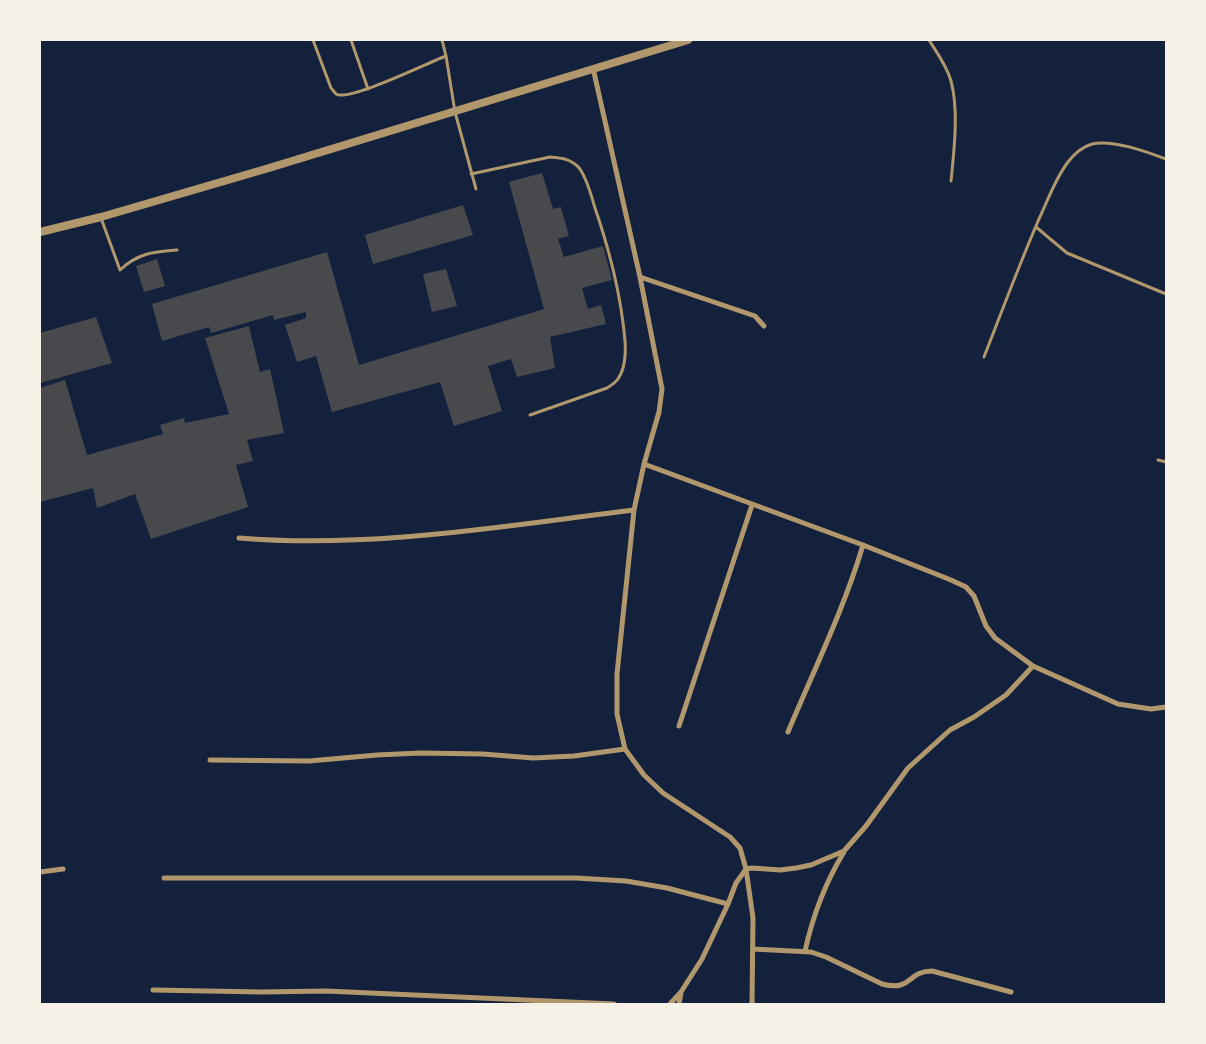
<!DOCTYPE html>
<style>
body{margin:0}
#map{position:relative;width:1206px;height:1044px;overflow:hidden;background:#14213d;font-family:Cabin,sans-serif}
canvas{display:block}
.frame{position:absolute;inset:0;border:41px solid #f6f1e7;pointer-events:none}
</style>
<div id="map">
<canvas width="1206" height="1044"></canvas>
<div class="frame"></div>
</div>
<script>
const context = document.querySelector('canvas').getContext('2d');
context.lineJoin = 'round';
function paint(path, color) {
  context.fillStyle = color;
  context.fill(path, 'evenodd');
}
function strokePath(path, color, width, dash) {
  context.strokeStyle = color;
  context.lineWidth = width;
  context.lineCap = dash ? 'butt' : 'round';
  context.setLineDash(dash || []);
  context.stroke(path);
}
const building = new Path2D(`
 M542 173 553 209 561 207 569 236 558 239 564 257 603 246 612 280 582 288 588 309 601 305 606 324 550 337 555 368 517 377 511 359 488 366 502 411 454 426 440 382 332 412 316 356 297 362 285 325 306 318V312L274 320 273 315 211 333 209 327 162 341 152 304 327 252 359 365 544 309 509 182Z
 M463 205 473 235 373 264 365 235Z
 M157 259 165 286 144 292 136 266Z
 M446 269 457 306 432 312 423 274Z
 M96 317 112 363 40 383V333Z
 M249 326 260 372 270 369 284 433 247 440 253 461 236 465 248 507 151 539 135 494 97 508 93 488 40 502V388L65 380 87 455 163 434 160 425 184 418 185 423 229 414 205 338Z`);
const service = new Path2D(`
 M313 40 331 88C333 90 334 92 336 94 349 102 429 62 446 56L442 40
 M351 40 368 89
 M929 40C937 53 947 66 951 81 959 110 954 151 951 181
 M446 56 455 112 476 189
 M471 174 550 157C562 158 572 159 580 169 588 181 591 195 595 208 608 246 618 283 623 323 625 338 627 353 623 368 620 378 616 383 607 388L530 415
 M101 218 120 270C138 253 153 252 177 250
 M1036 227 1067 253 1166 294
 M984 357C1002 311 1019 265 1039 219 1048 200 1055 179 1068 162 1074 154 1082 147 1092 144 1112 139 1147 152 1166 159
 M1158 460 1166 462`);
const minor = new Path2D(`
 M593 68 640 277 662 389 659 412 644 464 634 510 617 674V714L625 749 644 775 663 793 730 837 740 848 746 869 753 918 752 1004
 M640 277 755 316 764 326
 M644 464 863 545 951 580 966 587 974 596 986 626 995 638 1033 666 1118 704 1151 709 1166 707
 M239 538C371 549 503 526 634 510
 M679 726 752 505
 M788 732C814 670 844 609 863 545
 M210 760 309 761 377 755 420 753 483 754 533 758 574 756 625 749
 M40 872 63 869
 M164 878H576L626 881 667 888 728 904
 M753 949 811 952 826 957 882 984C912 992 907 971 932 971L1011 992
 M805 951C813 915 825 883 844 852
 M153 990 262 992 326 991 614 1004
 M670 1004 681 992 702 959 728 904 736 883 746 869 752 868 780 870 796 868 811 865 844 851 866 826 908 768 950 730 974 717 1006 695 1033 666
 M679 1004 681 993`);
const tertiary = new Path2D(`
 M40 232 101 217 269 168 688 40`);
paint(building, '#48494c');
strokePath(service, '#b1986c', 3);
strokePath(minor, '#b1986c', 5);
strokePath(tertiary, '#b1986c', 8);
</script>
